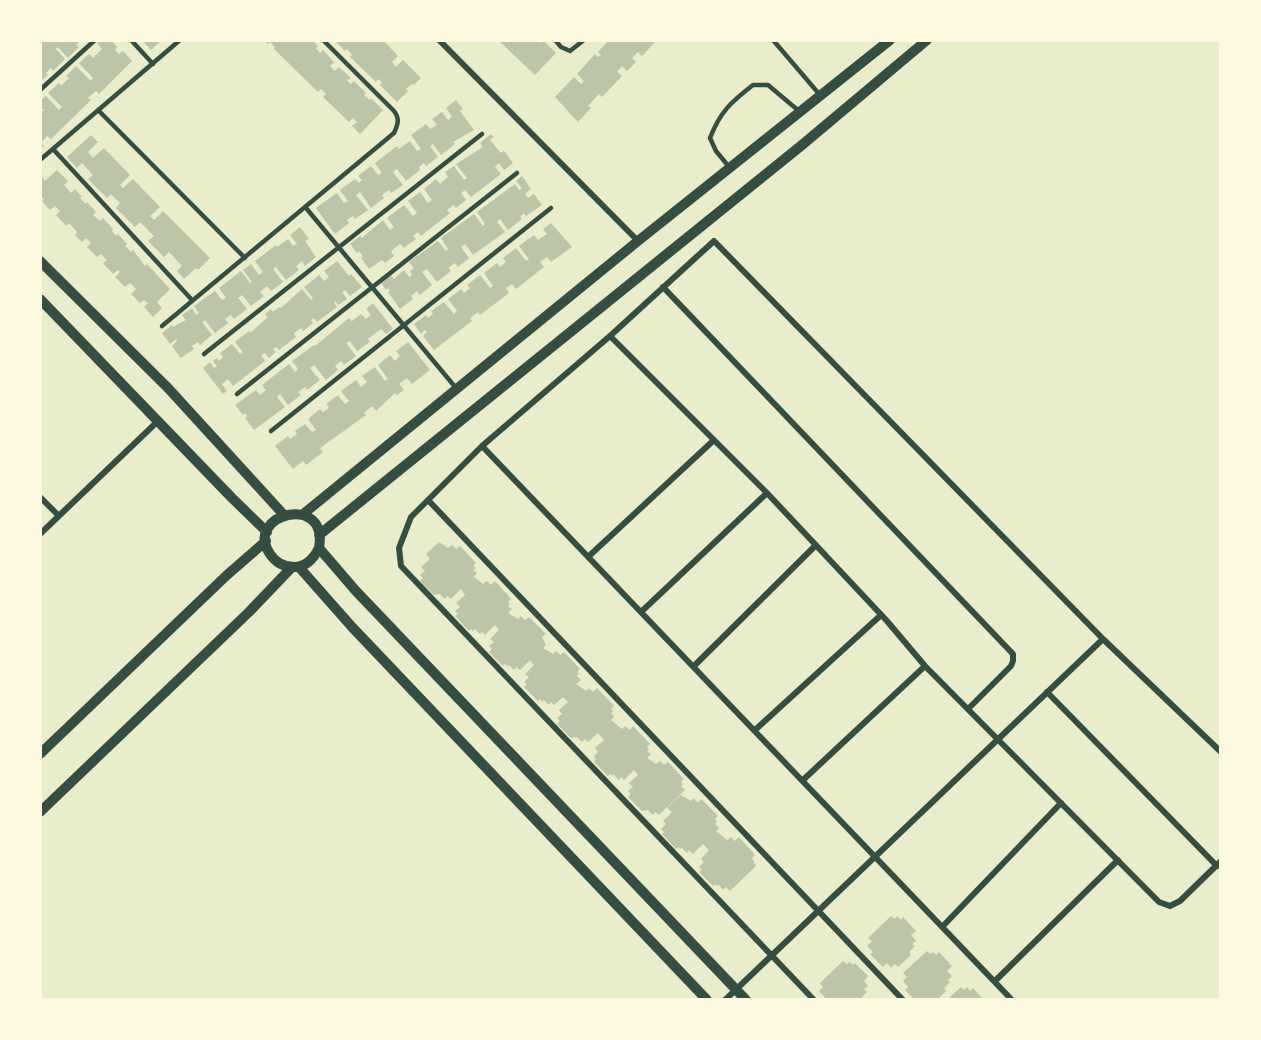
<!DOCTYPE html>
<style>
body{margin:0}
#map{position:relative;width:1261px;height:1040px;overflow:hidden;background:#e9edc9;font-family:"Fira Sans",sans-serif}
canvas{display:block}
.frame{position:absolute;inset:0;border:42px solid #fefae0;pointer-events:none}
</style>
<div id="map">
<canvas width="1261" height="1040"></canvas>
<div class="frame"></div>
</div>
<script>
const context = document.querySelector('canvas').getContext('2d');
context.lineJoin = 'round';
function paint(path, color) {
  context.fillStyle = color;
  context.fill(path, 'evenodd');
}
function strokePath(path, color, width, dash) {
  context.strokeStyle = color;
  context.lineWidth = width;
  context.lineCap = dash ? 'butt' : 'round';
  context.setLineDash(dash || []);
  context.stroke(path);
}
const building = new Path2D(`
 M40 40H81L76 45 79 47 68 58 58 47 56 49 65 59 53 71 51 68 46 73 48 75 40 82Z
 M99 40H111L117 47 115 50 119 54 123 51 132 61 99 94 96 91 88 98 91 100 51 139 47 136 41 143 44 146 40 149V114L44 110 40 107V101L46 96 59 110 62 107 48 93 59 83 61 86 69 78 66 76 76 66 91 81 93 78 79 63 89 54 93 58 102 49 97 43Z
 M142 40H162L151 50Z
 M264 40H312L318 46 316 48 320 53 323 50 334 62 330 66 335 71 339 67 351 78 347 81 351 84 354 81 366 93 364 95 370 100 371 98 383 110 360 134 352 126 357 122 353 118 349 122 323 97 326 94 321 89 318 92 274 49 275 47 270 42 268 44Z
 M334 40H383L398 56 392 62 396 67 403 60 421 78 414 85 412 84 406 89 408 91 397 102 380 85 382 82 378 79 376 82 350 57 352 55 347 49 345 51Z
 M498 40H538L540 43 543 40 556 53 535 75Z
 M609 40H657L642 56 638 52 632 58 636 62 627 71 622 66 617 72 622 76 602 97 599 94 588 106 591 108 578 122 555 97 574 77 581 84 584 81 577 74 595 54 598 57 601 55 598 52Z
 M456 100 463 109 460 111 474 130 453 142 455 144 441 155 433 144 430 146 438 157 426 166 424 163 419 167 420 170 406 181 397 169 393 172 403 185 391 193 389 190 382 195 384 198 371 208 360 192 356 195 368 210 355 219 353 216 347 220 349 223 335 234 316 208 337 193 344 203 348 201 340 190 355 179 359 183 362 180 358 176 371 166 378 175 382 173 375 163 397 146 399 149 410 141 417 151 421 149 411 135 426 124 430 129 437 125 432 119 442 112 448 120 452 117 446 108Z
 M491 134 494 137 490 140 501 153 504 151 513 163 504 170 499 163 495 167 501 174 471 197 465 190 461 193 466 200 456 208 454 205 447 210 450 213 421 236 418 232 413 236 416 239 404 248 400 244 391 251 394 256 385 263 382 260 369 269 361 258 363 256 359 251 357 253 350 244 360 236 362 238 383 220 390 230 394 227 387 218 404 205 413 216 417 213 408 201 420 192 428 203 432 200 424 189 436 179 440 184 448 177 445 172 454 166 464 180 467 178 456 164 483 147 480 143Z
 M91 135 98 142 88 152 93 158 104 148 130 175 120 185 123 188 133 179 160 207 150 216 154 220 163 211 210 258 198 270 196 268 184 279 177 271 182 266 169 252 164 257 148 241 154 236 140 222 135 227 116 208 120 203 111 194 107 198 88 179 93 175 82 163 77 168 67 157Z
 M57 170 68 181 64 185 71 193 75 189 82 197 80 198 86 204 87 202 96 212 93 215 100 221 103 218 113 229 112 231 116 236 118 234 127 244 125 246 131 252 133 250 145 266 147 264 170 289 157 302 162 308 153 317 144 307 148 303 144 300 140 303 131 294 136 289 130 283 125 287 115 277 120 272 118 270 113 274 103 263 107 260 101 254 97 257 87 247 91 243 86 238 82 242 75 235 77 232 69 223 66 226 56 215 60 211 55 206 50 210 42 201 44 199 40 195V179L42 177 45 181Z
 M522 176 531 189 525 194 528 198 534 194 542 205 526 216 524 213 520 217 522 219 508 230 500 219 497 222 505 232 473 255 465 244 461 247 469 258 458 267 455 263 448 268 451 271 437 282 427 269 422 272 432 285 420 295 417 291 411 296 413 299 400 309 388 292 390 291 388 288 386 290 381 283 391 275 394 279 404 270 409 277 412 275 410 271 414 268 409 262 438 241 446 251 448 249 441 238 474 214 483 226 485 224 477 212 515 184 519 190 522 188 516 181Z
 M551 223 572 247 551 262 547 257 540 262 544 267 516 289 512 284 506 288 509 293 480 315 478 312 470 318 472 321 434 350 423 336 427 332 425 330 421 334 414 324 426 315 428 318 433 314 431 311 444 302 454 314 457 311 448 299 461 289 464 293 470 288 467 285 480 275 490 288 493 286 484 273 497 263 500 267 506 262 503 258 516 248 526 261 529 259 519 246 534 235 538 240 547 234 543 229Z
 M300 227 309 239 305 241 316 257 305 266 302 261 296 266 299 270 286 280 276 267 273 269 283 282 271 291 267 286 260 292 264 296 251 306 242 295 238 298 247 309 234 319 231 315 225 319 228 323 215 333 205 320 202 322 212 335 200 345 198 342 192 346 194 349 181 358 172 346 177 341 176 339 170 344 162 333 172 325 173 327 186 320 182 315 192 308 196 315 199 313 194 306 215 291 222 300 226 298 219 288 241 271 250 283 252 282 243 270 251 264 259 275 263 272 255 261 276 245 277 247 288 239 293 246 297 244 290 235Z
 M337 261 349 276 351 274 362 287 350 296 345 290 342 292 347 299 338 305 335 301 334 303 337 307 317 322 314 318 311 320 313 323 303 331 301 328 294 333 296 337 279 350 276 347 273 349 276 352 269 358 265 353 261 355 265 361 233 386 228 379 222 384 227 391 223 394 203 368 210 362 214 368 217 366 213 361 217 358 219 361 223 357 220 353 232 344 240 354 243 352 235 342 249 331 250 333 268 317 265 314 271 309 273 312 279 307 281 308 302 289 311 300 313 298 304 287 319 275 324 281 329 277 324 271Z
 M373 303 393 329 386 334 381 329 368 339 370 342 357 351 350 341 346 343 356 356 344 365 341 361 335 366 338 370 326 380 314 365 310 368 320 380 307 390 305 387 298 392 301 395 288 405 280 394 277 397 285 407 254 430 245 418 247 416 245 413 243 415 235 405 256 390 260 395 266 390 262 385 289 364 295 372 298 369 292 361 314 345 315 346 349 318 352 321 361 314 366 319 371 315 366 309Z
 M408 342 430 370 412 384 407 378 399 384 404 390 397 395 395 393 376 411 372 406 364 413 366 415 320 448 323 452 306 465 303 461 293 469 275 446 288 436 290 439 297 434 295 431 305 424 312 432 316 430 308 419 320 409 323 412 329 408 326 404 338 395 345 404 349 401 341 391 356 380 361 387 367 382 362 376 375 367 385 381 388 379 378 365 390 355 395 361 400 356 396 351Z
 M439 542 448 548 452 545 456 549 460 546 476 563 473 566 476 568 473 570 477 573 474 577 483 584 487 581 491 585 495 581 511 599 508 602 510 604 508 606 512 609 508 613 518 619 521 616 525 620 529 617 546 634 542 637 546 645 543 648 553 654 556 651 560 655 564 652 580 669 577 672 579 674 577 676 581 680 576 684 586 691 589 688 593 692 597 688 614 706 611 709 613 711 611 713 614 717 611 720 622 729 625 726 630 730 633 726 650 744 647 747 649 749 647 751 651 754 647 758 656 764 660 761 664 765 668 762 684 779 681 782 683 784 681 786 685 790 659 815 655 812 653 815 648 810 642 811 628 797 631 794 628 791 633 787 629 783 638 775 634 770 624 780 621 777 619 780 613 774 612 776 610 774 608 776 594 762 596 759 594 756 598 752 595 748 604 740 598 733 588 742 585 739 582 742 577 737 571 738 557 724 560 721 557 718 562 714 559 710 568 702 563 697 554 705 551 702 549 705 544 700 542 702 540 699 538 701 524 687 527 684 524 682 529 677 525 674 534 665 530 660 520 670 516 667 514 670 509 665 507 667 505 664 503 666 489 652 492 649 489 646 494 642 490 639 499 630 495 625 485 635 482 632 480 634 475 629 473 631 471 629 469 631 455 616 458 614 455 611 460 607 456 603 465 595 461 589 451 599 447 596 445 599 440 594 434 595 420 581 423 578 420 575 425 571 421 567 430 559 426 554Z
 M681 795 691 801 694 798 698 803 701 799 718 816 715 819 717 822 715 824 719 828 716 831 727 840 731 837 735 841 739 837 755 855 752 858 756 866 730 891 726 887 723 890 719 885 717 886 715 884 713 886 699 872 702 870 699 867 704 862 701 859 709 850 703 844 693 854 689 850 687 853 682 848 680 849 678 847 676 849 662 834 664 832 661 829 666 824 663 821 672 812 667 808Z
 M891 916 895 919 897 916 901 920 903 917 916 931 911 935 916 941 912 944 915 946 909 952 911 955 898 967 895 964 891 968 887 963 883 967 870 954 873 952 867 946 872 941 868 938Z
 M927 951 930 954 933 952 936 955 939 952 952 966 947 971 952 976 948 980 950 982 944 988 946 991 937 1000H915L905 990 908 987 903 981 907 977 903 973Z
 M843 961 847 964 849 962 853 965 855 963 868 976 864 981 868 986 864 989 867 992 861 998 862 1000H822L825 997 819 991 823 987 820 983Z
 M961 987 964 990 967 987 970 991 973 988 984 1000H947Z`);
const service = new Path2D(`
 M131 40 153 64
 M555 40 561 47 570 51 584 40
 M773 40 820 95
 M40 90 95 40
 M98 110 245 258
 M53 149 192 300
 M40 160 180 40
 M730 168 716 151 710 138C720 112 731 102 753 85H768L799 111
 M306 208 456 388
 M162 326 394 133C398 124 400 119 394 111L323 40
 M204 354 482 134
 M237 394 517 173
 M271 431 551 208`);
const minor = new Path2D(`
 M439 40 638 241
 M663 287 1013 654V661L1011 666 969 708
 M610 336 714 241 1103 639 1220 751
 M482 446 1012 1000
 M40 497 59 516
 M428 500 903 1000
 M40 534 158 421
 M588 557 714 440
 M641 612 767 493
 M694 666 816 545
 M1047 692 1217 866
 M755 730 881 615
 M803 780 925 666
 M943 926 1061 803
 M995 981 1118 860
 M725 1000 1103 639
 M814 1000 401 566 399 548 411 517 482 446 610 336 767 493 887 621 925 666 1159 902 1170 906 1180 901 1220 862`);
const tertiary = new Path2D(`
 M40 261 168 388 284 515
 M40 299 232 498 267 532
 M302 515 638 241 890 40
 M319 535 802 145 927 40
 M319 548C314 558 306 567 294 567 284 567 276 563 270 554 243 514 329 492 319 548L355 590 746 1000
 M299 567 352 627 707 1000
 M40 754 227 575 266 541
 M40 812 249 612 292 567`);
paint(building, '#bcc5a7');
strokePath(service, '#344e41', 4.5);
strokePath(minor, '#344e41', 6);
strokePath(tertiary, '#344e41', 10);
</script>
